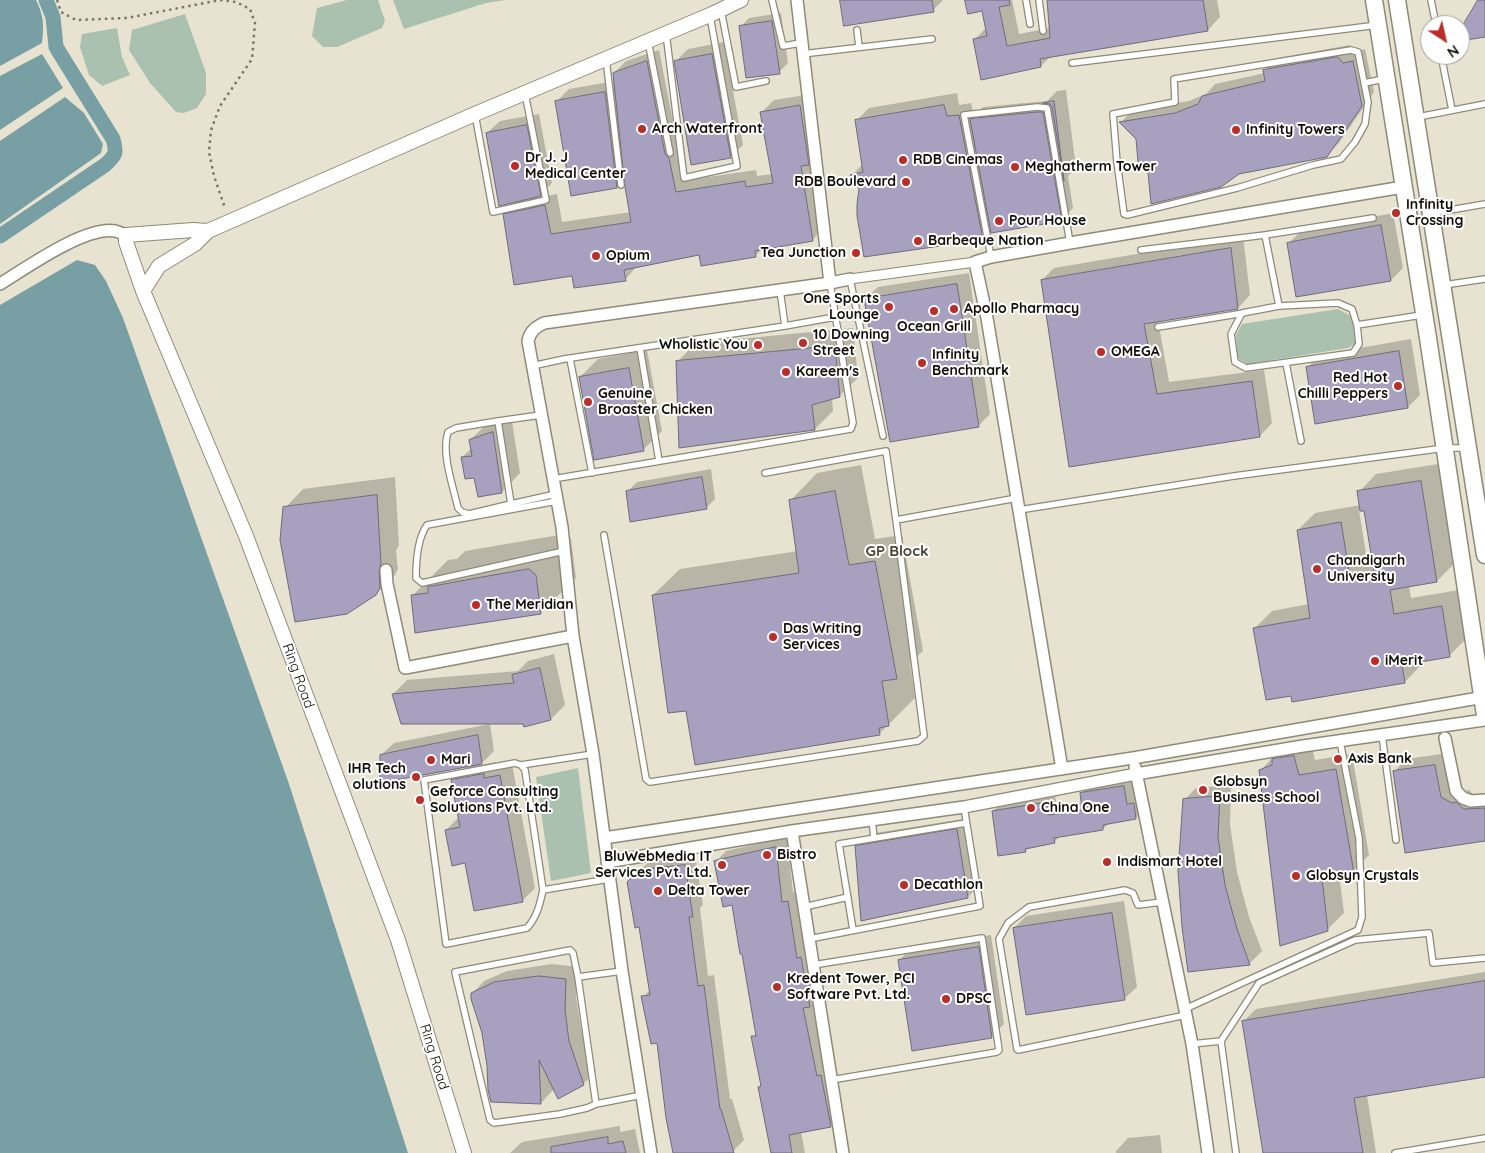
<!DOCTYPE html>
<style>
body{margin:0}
#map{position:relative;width:1485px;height:1153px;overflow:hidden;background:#e7e3d0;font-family:Quicksand,sans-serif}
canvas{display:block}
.north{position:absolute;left:1420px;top:15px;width:50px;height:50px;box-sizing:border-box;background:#fff;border:1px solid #9f9f9c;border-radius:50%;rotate:145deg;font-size:14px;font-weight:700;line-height:20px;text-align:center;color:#0f0e08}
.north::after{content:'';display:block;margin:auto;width:18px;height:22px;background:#bb2d28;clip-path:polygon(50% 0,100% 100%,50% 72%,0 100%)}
</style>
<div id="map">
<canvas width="1485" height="1153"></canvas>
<div class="north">N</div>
</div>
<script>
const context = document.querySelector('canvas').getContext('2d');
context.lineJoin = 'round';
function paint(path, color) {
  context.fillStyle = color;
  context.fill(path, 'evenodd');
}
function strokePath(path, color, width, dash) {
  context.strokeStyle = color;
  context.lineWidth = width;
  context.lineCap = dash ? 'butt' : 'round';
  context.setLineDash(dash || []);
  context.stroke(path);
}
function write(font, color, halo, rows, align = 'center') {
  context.font = font + ' Quicksand,sans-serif';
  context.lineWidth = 4;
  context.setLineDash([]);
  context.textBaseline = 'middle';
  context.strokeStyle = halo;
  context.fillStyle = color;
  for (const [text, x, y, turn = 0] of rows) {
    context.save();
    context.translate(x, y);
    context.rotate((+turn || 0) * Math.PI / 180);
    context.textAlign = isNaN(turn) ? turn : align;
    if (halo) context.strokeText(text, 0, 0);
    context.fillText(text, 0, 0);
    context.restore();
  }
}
const green = new Path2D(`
 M347 0H378L385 21 382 28 337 47H323L312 36 317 8Z
 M393 0H506L486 3 404 29Z
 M185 14 206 73V94L197 108 184 113 176 112 150 83 129 50 132 30Z
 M117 28 122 57 130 75 102 86 89 75 80 47 82 34Z
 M1338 309 1351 316 1357 343 1348 348 1248 364 1237 358 1236 335 1242 324Z
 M578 768 591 873 551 881 536 777Z`);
const water = new Path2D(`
 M0 0H36C44 16 44 26 42 43L0 66Z
 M42 54 63 88 0 130V76Z
 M65 97 84 113 103 144 101 153 0 224V141Z
 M77 260 95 265 106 281 123 318 289 784 408 1153H0V305Z`);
const shadow = new Path2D(`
 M841 0H943L933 10Z
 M966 0H1012L1019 34 1050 28 1048 0H1217L1220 17 1208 30 1051 56 1041 66 974 40 986 28 983 10Z
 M781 13 788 63 779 72 740 27 749 18Z
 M724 42 743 145 730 157 676 61 688 49Z
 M1350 45 1355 52 1365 49 1374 92 1339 143 1326 156 1148 161 1137 139 1121 122 1133 110 1189 101 1206 94 1215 84 1265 73V71L1277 58Z
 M659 50 677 142 681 145 688 180 756 170 757 176 773 174 762 112 774 100 811 94 824 228 812 240 763 248 755 256 700 254 637 266 625 280 573 275 505 215 520 200 487 133 500 121 539 114 552 183 537 198 557 194 562 222 631 212 625 178 617 187 556 102 569 89 615 81 614 73 626 61Z
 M1066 90 1076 168 1068 176 1073 208 1061 220 991 224 981 233 973 235 968 240 860 188 852 175 863 164 856 121 869 108 957 93 959 105 971 103 974 116 983 107 1047 101 1057 91Z
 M1393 213 1403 268 1391 280 1289 243 1301 231Z
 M1243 236 1250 295 1238 308 1158 320 1169 382 1264 370 1272 423 1260 436 1070 466 1042 280 1054 268Z
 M969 273 990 414 978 426 865 299 878 287Z
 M853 328 858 378 839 396 832 398 833 411 815 429 678 361 696 343Z
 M1411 339 1420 395 1408 407 1307 368 1319 355Z
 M647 350 662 431 643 450 580 377 598 359Z
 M511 415 520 473 502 492 475 476 462 457 472 448 470 440 489 422Z
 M1438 464 1454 564 1437 581 1409 586 1411 598 1459 590 1467 638 1449 656 1422 660V664L1405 682 1293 701 1292 695 1255 628 1272 611 1309 604 1298 530 1315 513 1361 505 1359 492 1376 474ZM1365 509 1373 559 1367 560 1359 510Z
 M861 465 875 539 902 535 923 651 910 663 915 698 879 734 688 710 653 595 680 569 798 551 791 500 817 473Z
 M711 469 715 499 706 508 628 491 637 482Z
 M395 477 399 545 396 551 398 569 395 575 376 594 285 508 303 489Z
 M565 534 571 539 576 578 540 613 412 596 448 560 457 559 465 551Z
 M554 654 565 705 551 719 525 726 524 722 393 694 407 680 518 671 528 661Z
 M490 724 494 751 480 765 496 762V767L512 764 535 888 523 900 466 862 446 830 459 817 453 780 467 766 381 755 394 743Z
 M1310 740 1315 760 1352 754 1369 855 1353 871 1339 874 1344 913 1328 929 1260 771 1276 754Z
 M1448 753 1453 784 1465 791 1469 790 1477 798 1485 797V840L1394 772 1406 759Z
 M1132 778 1135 796 1142 795 1144 810 1136 818 1109 823 1103 829 1060 836 1054 842 1030 847 1025 851 993 811 1002 803 1055 794 1057 808 1082 803 1081 794 1089 785Z
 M1231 785 1230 824 1237 872 1249 917 1262 951 1250 963 1189 971 1184 800 1196 788Z
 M969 818 980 884 968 897 856 847 869 834Z
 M787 837 793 892 799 891 841 1115 830 1126 801 1132 805 1153H771L772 1152 760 1087 762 1084 753 1037 757 1033 743 953 733 904 715 862 726 851Z
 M695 855 703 905 700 908 708 976 714 975 730 1099H732L744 1140 733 1151 722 1153H674L658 1042 643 997 651 989 639 871 651 860Z
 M1124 901 1137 987 1124 999 1014 928 1026 916Z
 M991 935 1004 1024 992 1036 913 1049 899 960 912 948Z
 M552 964 578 967 576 997 581 1028 596 1072 583 1084 554 1089 541 1103 488 1066 483 1032 472 994 484 981 507 971Z
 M1485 972V1075L1367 1095 1376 1153H1264L1244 1021 1256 1009Z
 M620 1126V1132L635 1129 640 1153H510L522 1142Z
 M1160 1135 1162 1153H1116V1151L1128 1138Z`);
const canal = new Path2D(`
 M0 236 105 165C116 155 117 153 113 139L56 47 53 17 46 0`);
const building = new Path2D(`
 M840 0H932L934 12 844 26Z
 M965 0H1009L1010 5 999 7 1007 46 1050 38 1047 0H1203L1208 31 1040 59 1041 67 981 80 973 39 987 36 982 11 968 14Z
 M1478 0H1485V37L1460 41V30Z
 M772 21 780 74 746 78 739 26Z
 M712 54 731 158 691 165 674 61Z
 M1338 57 1343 63 1353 61 1362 106 1327 157 1239 174 1221 187 1151 204 1147 162H1138L1136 139 1119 122 1175 113 1198 104 1202 96 1265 81 1263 70Z
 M647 61 665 154 669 158 676 192 745 181 746 187 773 183 760 112 800 105 809 165 801 166 813 241 755 251 756 257 701 266 699 255 624 270 626 281 574 288 572 276 514 285 503 214 545 205 551 234 631 222 625 187 613 73Z
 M605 92 617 188 571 196 555 101Z
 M1054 101 1064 181 1052 107 1050 104 1043 103Z
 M944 105 947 116 959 115 982 235 967 237 968 242 864 257 857 216V204L859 189 850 175 863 172 855 120Z
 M1037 112H1043L1062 221 991 233 970 119Z
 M527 125 541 196 499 206 486 133Z
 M1381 225 1391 281 1296 297 1287 243Z
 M1231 248 1238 309 1144 324 1157 394 1252 381 1260 437 1069 467 1041 280Z
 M957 284 979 427 890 442 864 299Z
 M835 346 840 397 812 405 815 430 679 448 676 361Z
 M1399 351 1408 408 1315 424 1306 367Z
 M629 368 644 451 594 460 579 377Z
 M493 432 502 493 478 497 474 478 465 479 461 457 472 456 469 440Z
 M702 477 707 509 630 522 626 491Z
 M1421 481 1437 582 1390 590 1394 614 1442 606 1450 657 1402 665 1405 683 1292 702 1291 696 1266 700 1253 628 1310 618 1297 530 1341 522 1350 577 1374 572 1364 511H1360L1357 491Z
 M835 491 849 565 875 561 897 679 882 681 889 726 879 728 880 735 695 765 686 711 668 713 652 595 799 573 789 500Z
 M377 495 381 564 379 571 380 588 376 595 347 614 295 622 280 540 283 507Z
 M529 569 536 575 541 614 415 633 411 595 428 593V586H432Z
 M540 668 551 720 524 727 523 724H401L392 694 514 683 512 675Z
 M478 735 482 764 380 783V755Z
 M1294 756 1299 775 1336 769 1354 873 1322 878 1328 931 1280 946 1259 770 1272 765V759Z
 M1435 765 1441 797 1452 803 1456 802 1464 809 1485 808V841L1405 853 1393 771Z
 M484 774V778L500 775 523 902 474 911 465 863 452 866 445 830 460 827 451 780Z
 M1124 786 1127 804 1134 803 1136 819 1103 825V830L1054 838 1055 843 1025 849 1026 852 998 856 992 811 1047 802 1049 815 1082 810 1080 793Z
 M1220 796 1218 837 1225 885 1237 929 1250 965 1188 972 1182 927 1178 871 1183 799Z
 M957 829 968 898 861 921 855 846Z
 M776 847 782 902 788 901 797 958 801 957 810 1007 803 1008 817 1076 821 1075 831 1127 789 1135 792 1153H771L758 1087 761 1086 751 1036H756L742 954H740L732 905 723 907 714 861Z
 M685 865 693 917H689L698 986 704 985 720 1109H721L734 1153H673L666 1118 657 1043 651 1044 641 996 650 995 639 927 635 928 627 882 639 870Z
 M1112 913 1125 1000 1026 1015 1013 928Z
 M979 947 992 1038 912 1051 898 960Z
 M539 976 566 979 565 1010 569 1041 584 1085 558 1099 539 1060 541 1104 491 1102 488 1090 487 1066 482 1033 471 999V993L494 982Z
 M1485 981V1077L1354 1098 1363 1153H1263L1242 1021Z
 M608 1137V1144L623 1141 626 1153H551V1147Z`);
const path = new Path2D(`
 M57 0 61 12 76 20 127 18 220 0 236 2 250 9 255 23 252 59 220 106 211 130 209 152 214 176 225 208`);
const service = new Path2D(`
 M772 0 783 46 801 43
 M1026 0 1030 24
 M1039 0 1043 31
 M1431 0 1436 25
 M721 10 736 87 766 81
 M857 30 859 47
 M666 33 684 178 737 166 710 16
 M648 41 670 153
 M1351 50 1358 52 1368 102 1365 124 1355 142 1341 159 1313 165 1237 188 1127 215 1124 214 1117 162 1113 114 1175 102 1174 79Z
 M802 54 932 39
 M1441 55 1452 110
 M606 59 621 185
 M1072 63 1378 25
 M1364 83 1384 79
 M475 114 493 212 546 200 525 93
 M1418 117 1485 104
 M1433 213 1485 204
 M1265 235 1279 306
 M1141 250 1265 235 1373 218
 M991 257 964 115 1037 107 1047 108 1070 243
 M850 279 883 436
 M1444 285 1485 279
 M780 290 785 326
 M1357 325 1352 309 1338 303 1279 306 1242 313 1231 334 1235 362 1246 368 1353 353 1359 344 1357 325 1422 315
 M1158 327 1244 313
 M640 348 659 461
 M570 359 592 473
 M1286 363 1301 441
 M532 366 564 359 785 326 835 317
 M541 415 498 421 511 504 556 494
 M498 421 456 428 448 432C441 453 453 486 458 508L462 512 469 514 511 504
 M765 473 886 451 896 520
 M553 479 851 429 853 423 830 283
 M557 501 427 525C417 539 416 562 416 578L422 583 564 551
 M1019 510 1234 476 1445 448H1466
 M604 535 646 779 650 782 918 741 924 736 896 520 1017 498
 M1382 735 1396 840
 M521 765 593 754
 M872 820 874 838
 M543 890 525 770 521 765 515 763 424 780 446 944 527 928C537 917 540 904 543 890L609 879
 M1162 902 1138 905 1133 893 1125 890 1029 907 1008 923 999 939 1017 1049 1018 1050 1186 1015
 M804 907 848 897
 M853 930 839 844 966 823
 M809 939 980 906 964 807
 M813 965 982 938 999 1050 997 1052 831 1080
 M578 977 573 953 570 950 455 972 490 1120 494 1123 560 1114 587 1108 596 1104 642 1095
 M1185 1009 1358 930 1362 917 1359 838 1340 741
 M1192 1044 1221 1041
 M596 1104 578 977 622 971
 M1236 1153 1221 1041 1259 983 1355 940 1429 933 1433 963 1485 958
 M1395 1153 1485 1138`);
const pedestrian = new Path2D(`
 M850 279 975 262`);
const minor = new Path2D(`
 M797 0 830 283
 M0 284C26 268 85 226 115 231 119 232 123 234 126 235
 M386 570 387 584 405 668 573 636
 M1445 738 1456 791 1463 798 1471 801 1485 800
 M1135 767 1192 1044 1208 1153
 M1062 769 987 318 975 262 991 257 1070 243 1403 187
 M792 831 843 1153
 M604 838 1133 758 1485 697
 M607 862 792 831 964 807 1136 774 1303 746 1485 720
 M651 1153 622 971 593 754 573 636 562 527 528 341C530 331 536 327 544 323L830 283 850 279`);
const tertiary = new Path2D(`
 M143 291 159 266 195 244 208 231
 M464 1153 398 940 246 536 143 291 126 242V235L193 230 208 231 475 114 712 14 741 0`);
const secondary = new Path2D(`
 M1374 0 1428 338 1485 715
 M1397 0 1485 555`);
const markers = [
 [642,129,5,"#bb2d28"],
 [1236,130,5,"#bb2d28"],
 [903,160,5,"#bb2d28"],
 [515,166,5,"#bb2d28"],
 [1015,167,5,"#bb2d28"],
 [906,182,5,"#bb2d28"],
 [1396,213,5,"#bb2d28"],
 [999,221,5,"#bb2d28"],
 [918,241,5,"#bb2d28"],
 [856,253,5,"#bb2d28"],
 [596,256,5,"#bb2d28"],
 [889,307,5,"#bb2d28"],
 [954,309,5,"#bb2d28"],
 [934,311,5,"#bb2d28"],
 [803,343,5,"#bb2d28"],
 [758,345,5,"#bb2d28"],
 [1101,352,5,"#bb2d28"],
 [922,363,5,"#bb2d28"],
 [786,372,5,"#bb2d28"],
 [1398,386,5,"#bb2d28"],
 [588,402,5,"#bb2d28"],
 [1317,569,5,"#bb2d28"],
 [476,605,5,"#bb2d28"],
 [773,637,5,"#bb2d28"],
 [1375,661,5,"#bb2d28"],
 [1338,759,5,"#bb2d28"],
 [431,760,5,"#bb2d28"],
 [416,777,5,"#bb2d28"],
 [1203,790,5,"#bb2d28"],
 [420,800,5,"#bb2d28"],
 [1031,808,5,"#bb2d28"],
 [767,855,5,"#bb2d28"],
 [1107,862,5,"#bb2d28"],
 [722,865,5,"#bb2d28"],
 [1296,876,5,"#bb2d28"],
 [904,885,5,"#bb2d28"],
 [658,891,5,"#bb2d28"],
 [777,987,5,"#bb2d28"],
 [946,999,5,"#bb2d28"]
];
const poiNames = [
 ["Arch Waterfront",652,129],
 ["Infinity Towers",1246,130],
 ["Dr J. J",525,158],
 ["Medical Center",525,174],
 ["RDB Cinemas",913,160],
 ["Meghatherm Tower",1025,167],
 ["RDB Boulevard",896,182,"right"],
 ["Infinity",1406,205],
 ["Crossing",1406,221],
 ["Pour House",1009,221],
 ["Barbeque Nation",928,241],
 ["Tea Junction",846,253,"right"],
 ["Opium",606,256],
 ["One Sports",879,299,"right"],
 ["Lounge",879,315,"right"],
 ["Apollo Pharmacy",964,309],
 ["Ocean Grill",934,327,"center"],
 ["10 Downing",813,335],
 ["Street",813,351],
 ["Wholistic You",748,345,"right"],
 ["OMEGA",1111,352],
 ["Infinity",932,355],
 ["Benchmark",932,371],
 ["Kareem's",796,372],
 ["Red Hot",1388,378,"right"],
 ["Chilli Peppers",1388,394,"right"],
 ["Genuine",598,394],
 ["Broaster Chicken",598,410],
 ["Chandigarh",1327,561],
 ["University",1327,577],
 ["The Meridian",486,605],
 ["Das Writing",783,629],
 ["Services",783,645],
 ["iMerit",1385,661],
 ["Axis Bank",1348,759],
 ["Mari",441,760],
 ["IHR Tech",406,769,"right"],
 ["olutions",406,785,"right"],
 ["Globsyn",1213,782],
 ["Business School",1213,798],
 ["Geforce Consulting",430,792],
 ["Solutions Pvt. Ltd.",430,808],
 ["China One",1041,808],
 ["Bistro",777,855],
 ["BluWebMedia IT",712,857,"right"],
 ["Services Pvt. Ltd.",712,873,"right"],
 ["Indismart Hotel",1117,862],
 ["Globsyn Crystals",1306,876],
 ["Decathlon",914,885],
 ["Delta Tower",668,891],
 ["Kredent Tower, PCI",787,979],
 ["Software Pvt. Ltd.",787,995],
 ["DPSC",956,999]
];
const streetNames = [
 ["Ring Road",298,676,70],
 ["Ring Road",434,1057,73]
];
const neighbourhoodNames = [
 ["GP Block",897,551]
];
paint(green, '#abc1af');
paint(water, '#789fa4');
paint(shadow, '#0003');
strokePath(canal, '#789fa4', 15);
paint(building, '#a7a1bf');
strokePath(building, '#6e6b7b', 1);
strokePath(service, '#8d8a78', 8);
strokePath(pedestrian, '#8d8a78', 11);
strokePath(minor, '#8d8a78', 14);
strokePath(tertiary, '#8d8a78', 16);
strokePath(secondary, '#8d8a78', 19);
strokePath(path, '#79776b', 2.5, [2.5, 4]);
strokePath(service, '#fff', 5.5);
strokePath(pedestrian, '#fff', 9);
strokePath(minor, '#fff', 11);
strokePath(tertiary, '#fff', 14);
strokePath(secondary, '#fff', 16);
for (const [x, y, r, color] of markers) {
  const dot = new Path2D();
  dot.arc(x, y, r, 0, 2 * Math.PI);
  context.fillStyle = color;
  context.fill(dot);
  strokePath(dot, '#fff', 2);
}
write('bold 14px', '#0f0e08', '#fff', poiNames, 'left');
write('14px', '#0f0e08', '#fff', streetNames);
write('bold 15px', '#4a4737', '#fff', neighbourhoodNames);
</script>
